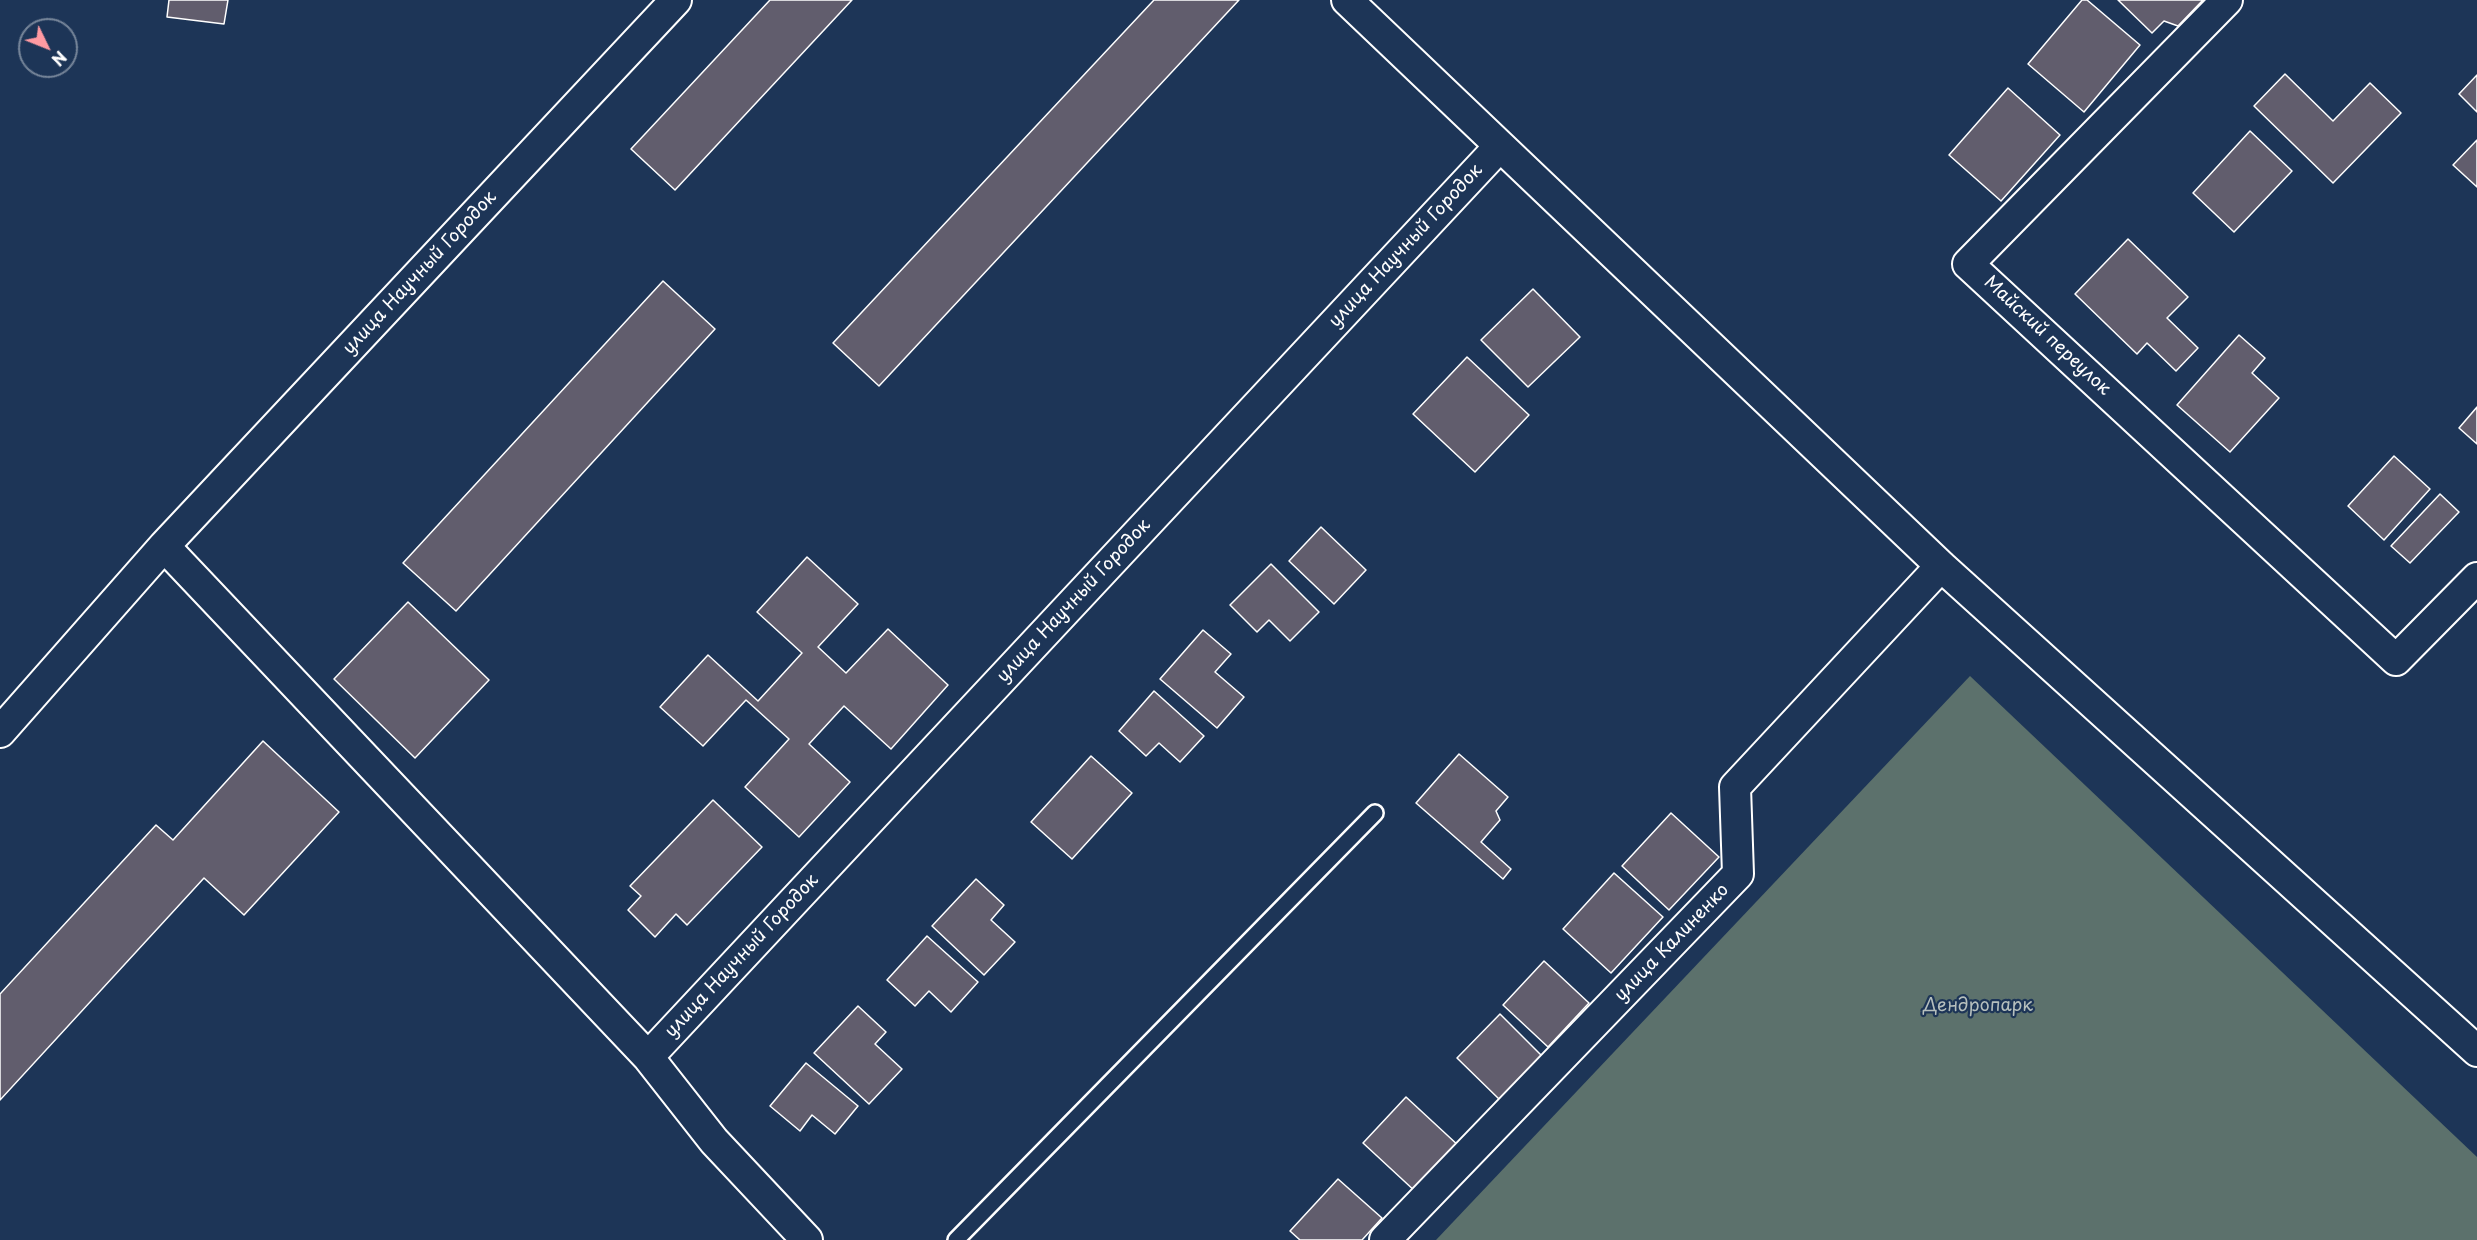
<!DOCTYPE html>
<meta charset="utf-8">
<style>
body{margin:0}
#map{position:relative;width:2477px;height:1240px;overflow:hidden;background:#1d3557;font-family:"Playpen Sans",sans-serif}
canvas{display:block}
.north{position:absolute;left:18px;top:18px;width:60px;height:60px;box-sizing:border-box;background:#1d3557;border:2px solid #77869a;border-radius:50%;rotate:133deg;font-size:16px;font-weight:700;line-height:24px;text-align:center;color:#fff}
.north::after{content:'';display:block;margin:auto;width:21px;height:27px;background:#ff9aa2;clip-path:polygon(50% 0,100% 100%,50% 72%,0 100%)}
</style>
<div id="map">
<canvas width="2477" height="1240"></canvas>
<div class="north">N</div>
</div>
<script>
const context = document.querySelector('canvas').getContext('2d');
context.lineJoin = 'round';
function paint(path, color) {
  context.fillStyle = color;
  context.fill(path, 'evenodd');
}
function strokePath(path, color, width, dash) {
  context.strokeStyle = color;
  context.lineWidth = width;
  context.lineCap = dash ? 'butt' : 'round';
  context.setLineDash(dash || []);
  context.stroke(path);
}
function write(font, color, halo, rows, align = 'center') {
  context.font = font + ' "Playpen Sans",sans-serif';
  context.lineWidth = 4.5;
  context.setLineDash([]);
  context.textBaseline = 'middle';
  context.strokeStyle = halo;
  context.fillStyle = color;
  for (const [text, x, y, turn = 0] of rows) {
    context.save();
    context.translate(x, y);
    context.rotate((+turn || 0) * Math.PI / 180);
    context.textAlign = isNaN(turn) ? turn : align;
    if (halo) context.strokeText(text, 0, 0);
    context.fillText(text, 0, 0);
    context.restore();
  }
}
const green = new Path2D(`
 M1970 676 2477 1157V1240H1436Z`);
const building = new Path2D(`
 M169 0H228L224 24 167 17Z
 M770 0H852L675 190 631 149Z
 M1154 0H1239L879 386 833 343Z
 M2082 0H2087L2140 45 2084 112 2028 64Z
 M2118 0H2203L2178 26 2164 21 2152 33Z
 M2285 74 2333 121 2370 83 2401 113 2333 183 2254 106Z
 M2477 75V112L2459 94Z
 M2008 88 2060 135 2001 201 1949 155Z
 M2250 131 2292 171 2234 232 2193 193Z
 M2477 140V187L2453 165Z
 M2128 239 2188 297 2167 318 2198 348 2176 371 2147 343 2137 354 2075 294Z
 M663 281 715 329 456 611 403 563Z
 M1533 289 1580 337 1528 387 1481 340Z
 M2239 335 2265 358 2252 373 2279 398 2230 452 2177 405Z
 M1467 357 1529 415 1475 472 1413 414Z
 M2477 407V444L2459 428Z
 M2394 456 2430 489 2384 540 2348 506Z
 M2440 494 2459 512 2410 563 2391 546Z
 M1321 527 1366 570 1334 604 1289 561Z
 M807 557 858 604 818 647 846 673 888 629 948 685 891 749 844 706 809 744 850 782 799 837 745 787 789 739 746 700 703 746 660 707 708 655 758 701 802 653 757 612Z
 M1271 564 1319 612 1290 641 1269 620 1257 632 1230 605Z
 M408 602 489 680 415 758 334 679Z
 M1203 630 1231 654 1215 672 1244 697 1217 728 1160 679Z
 M1154 691 1204 736 1180 762 1159 743 1146 756 1119 731Z
 M263 741 339 812 244 915 204 878 0 1100V994L156 825 173 840Z
 M1459 754 1508 797 1496 811 1500 820 1481 842 1511 869 1503 879 1416 803Z
 M1091 756 1132 793 1072 859 1031 822Z
 M713 800 762 847 687 925 676 914 655 937 628 910 641 896 630 886Z
 M1671 813 1719 857 1669 910 1622 866Z
 M1614 873 1663 917 1611 973 1563 929Z
 M976 879 1004 905 991 920 1015 942 984 975 932 926Z
 M927 936 978 982 951 1012 929 991 915 1006 887 980Z
 M1544 961 1589 1003 1548 1047 1503 1005Z
 M858 1006 886 1032 875 1044 902 1069 869 1104 814 1053Z
 M1500 1014 1542 1056 1500 1100 1457 1058Z
 M806 1063 858 1106 835 1134 812 1115 800 1131 770 1106Z
 M1406 1097 1460 1147 1417 1193 1363 1143Z
 M1338 1179 1382 1218 1362 1240H1300L1290 1231Z`);
const lane = new Path2D(`
 M956 1240 1375 813`);
const street = new Path2D(`
 M1347 0 1941 566 2477 1051
 M2227 0 1968 264 2396 660 2477 578
 M164 546 648 1057 714 1141 807 1240
 M0 732 164 546 676 0
 M648 1057 1500 146
 M1385 1240 1738 874 1735 787 1941 566`);
const streetNames = [
 ["улица Научный Городок",1406,246,-47],
 ["улица Научный Городок",420,273,-47],
 ["Майский переулок",2047,336,43],
 ["улица Научный Городок",1074,601,-47],
 ["улица Калиненко",1672,943,-46],
 ["улица Научный Городок",742,956,-47]
];
const parkNames = [
 ["Дендропарк",1978,1006]
];
paint(green, '#5c716c');
paint(building, '#615d6d');
strokePath(building, '#fff', 1.5);
strokePath(lane, '#fff', 20);
strokePath(street, '#fff', 34);
strokePath(lane, '#1d3557', 15);
strokePath(street, '#1d3557', 30);
write('18px', '#fff', '#1d3557', streetNames);
write('18px', '#b6bfbd', '#1d3557', parkNames);
</script>
